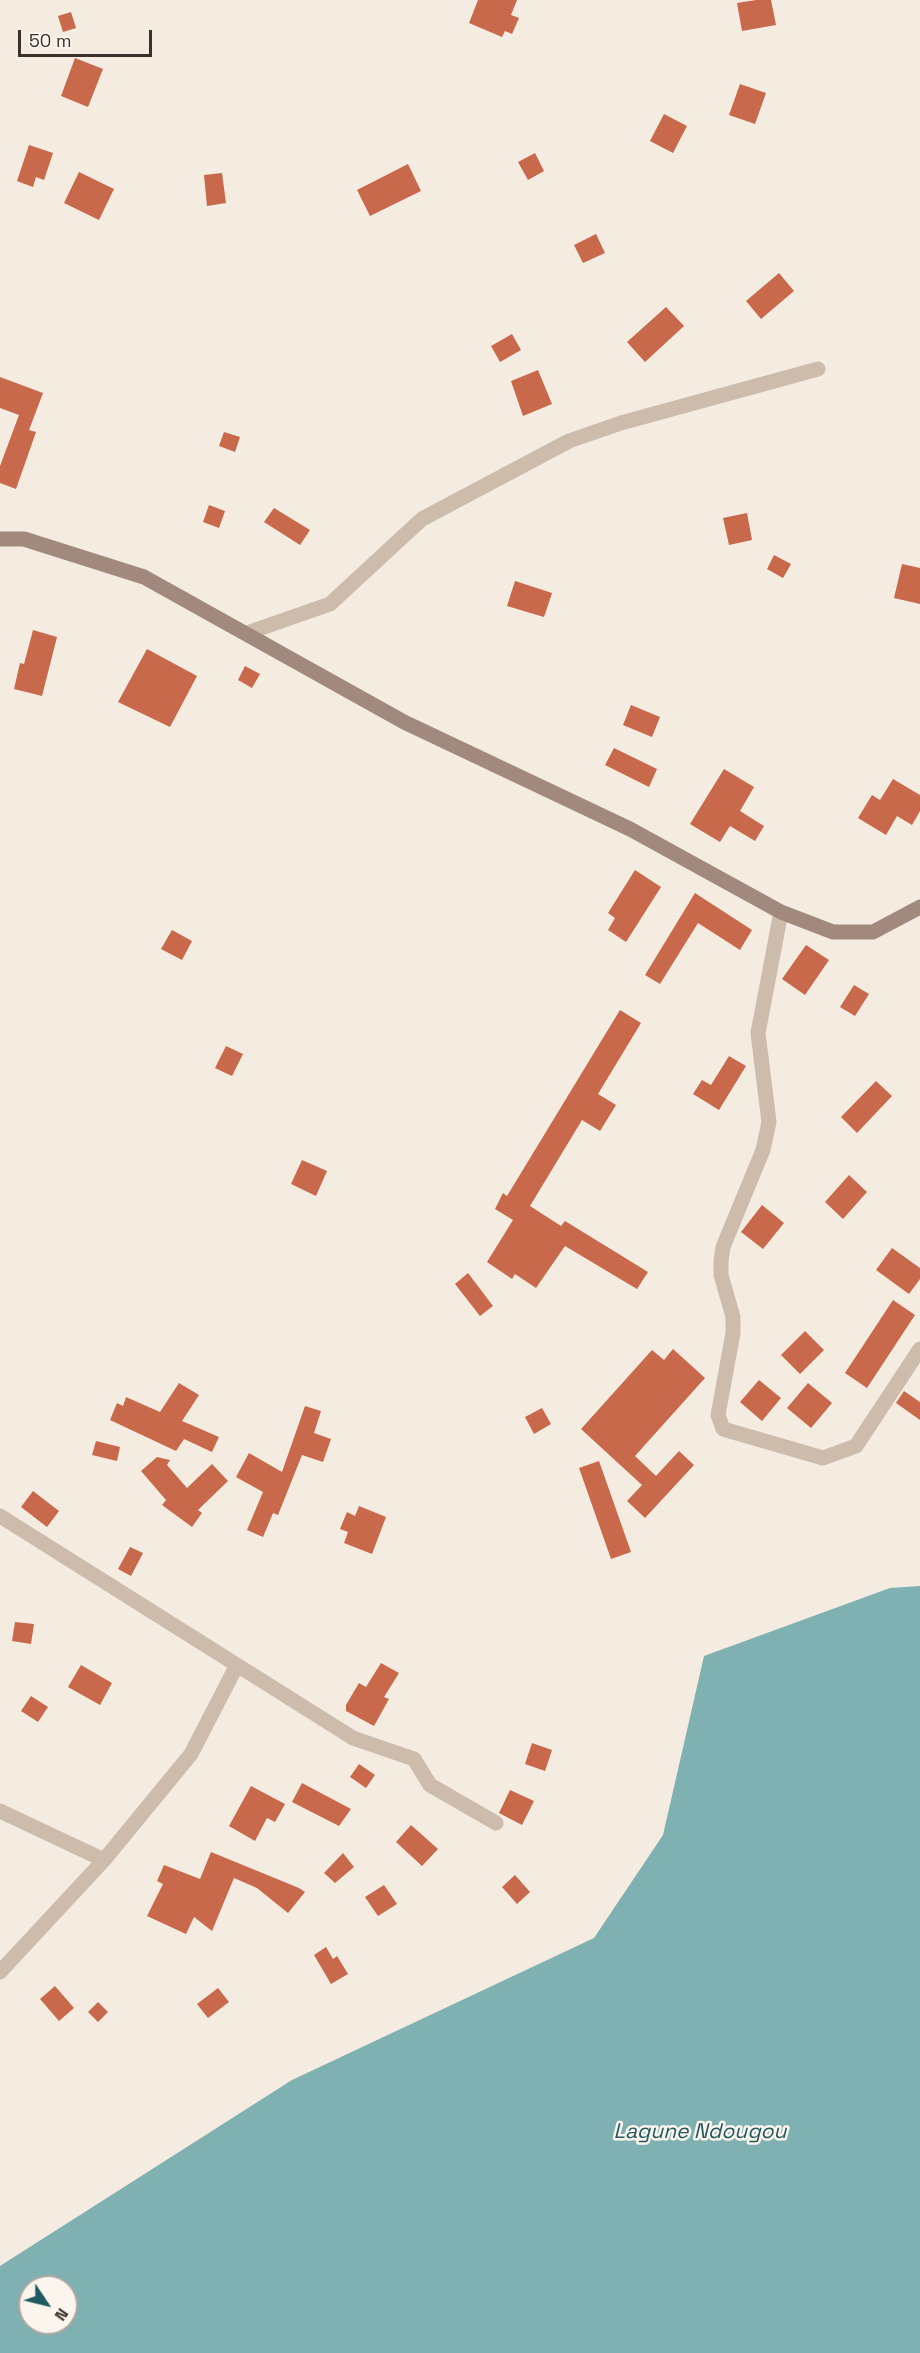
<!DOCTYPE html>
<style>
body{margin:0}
#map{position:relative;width:920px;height:2353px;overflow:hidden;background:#f4ebe1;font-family:"Space Grotesk",sans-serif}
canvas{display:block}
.north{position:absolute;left:18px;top:2275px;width:60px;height:60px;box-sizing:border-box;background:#fbf5ee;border:2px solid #aea6a0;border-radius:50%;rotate:125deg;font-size:16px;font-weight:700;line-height:24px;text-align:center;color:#3b302b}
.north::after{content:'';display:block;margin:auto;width:21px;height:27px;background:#1f5a5e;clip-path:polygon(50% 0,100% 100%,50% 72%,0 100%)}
.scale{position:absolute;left:18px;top:30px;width:134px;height:27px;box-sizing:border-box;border:3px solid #3b302b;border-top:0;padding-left:8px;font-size:18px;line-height:21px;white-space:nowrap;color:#3b302b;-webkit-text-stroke:4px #fbf5ee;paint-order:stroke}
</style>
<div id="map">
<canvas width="920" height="2353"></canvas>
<div class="north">N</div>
<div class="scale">50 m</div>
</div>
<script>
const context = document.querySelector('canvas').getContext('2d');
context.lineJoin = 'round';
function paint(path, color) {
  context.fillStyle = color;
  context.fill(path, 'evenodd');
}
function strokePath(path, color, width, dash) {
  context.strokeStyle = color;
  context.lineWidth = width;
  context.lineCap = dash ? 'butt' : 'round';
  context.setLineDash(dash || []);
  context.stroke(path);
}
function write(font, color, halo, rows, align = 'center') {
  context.font = font + ' "Space Grotesk",sans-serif';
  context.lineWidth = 5;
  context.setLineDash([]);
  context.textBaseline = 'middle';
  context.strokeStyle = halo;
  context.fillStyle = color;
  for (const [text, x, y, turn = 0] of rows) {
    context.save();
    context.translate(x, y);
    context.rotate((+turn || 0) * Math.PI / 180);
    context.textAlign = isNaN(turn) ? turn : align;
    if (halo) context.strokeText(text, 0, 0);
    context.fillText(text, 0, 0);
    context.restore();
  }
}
const water = new Path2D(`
 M920 1586V2353H0V2266L292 2080 594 1938 663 1835 704 1656 890 1588ZM30 2287H66V2323H30Z`);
const building = new Path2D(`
 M478 0H517L511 15 519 18 512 34 505 31 502 37 469 23Z
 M756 0H771L776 25 742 31 737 3Z
 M71 12 76 28 63 32 58 16Z
 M75 58 103 69 88 107 61 96Z
 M740 84 766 93 755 124 729 115Z
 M664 114 687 126 673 153 650 141Z
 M29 145 53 153 44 180 36 177 33 187 17 181Z
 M535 153 544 171 528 180 518 162Z
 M408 164 421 191 370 216 357 190Z
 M79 172 114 189 99 220 64 203Z
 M222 173 226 203 207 206 204 175Z
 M596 234 605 253 583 263 574 245Z
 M779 273 794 291 761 319 746 301Z
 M666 307 684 326 645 362 627 342Z
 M512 334 521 350 500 362 491 346Z
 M538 370 552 404 523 416 511 381Z
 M0 377 43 393 29 430 36 432 16 489 0 483V466L19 415 0 408Z
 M224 432 240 437 235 452 219 446Z
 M209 505 225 511 219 528 203 522Z
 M274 508 310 530 300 545 264 522Z
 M747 513 752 540 729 545 723 518Z
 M774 555 791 564 783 578 767 569Z
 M902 564 920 568V604L894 598Z
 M515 581 552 593 544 617 507 606Z
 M33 630 57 637 42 696 14 689 20 663 24 664Z
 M147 649 197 676 170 727 118 702Z
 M245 666 260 674 252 688 238 680Z
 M631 705 660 717 652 737 623 725Z
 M614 748 657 769 649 787 605 765Z
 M724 769 754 787 740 811 764 826 755 841 730 826 720 842 690 824Z
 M893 779 920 795V811L912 825 897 816 886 835 858 818 872 795 880 800Z
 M635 870 661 887 626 942 608 930 615 918 608 913Z
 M695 893 752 930 740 950 698 923 660 984 645 975Z
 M172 930 192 941 182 960 161 949Z
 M806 945 829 960 805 995 782 979Z
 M854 985 869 994 855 1016 840 1007Z
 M620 1010 641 1023 598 1094 616 1105 600 1131 582 1120 530 1206 561 1226 565 1221 648 1272 637 1289 565 1246 536 1288 515 1274 512 1279 487 1262 513 1220 495 1209 503 1193 507 1196Z
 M226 1046 243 1054 232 1076 215 1068Z
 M729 1056 746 1066 719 1110 693 1094 702 1080 711 1085Z
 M876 1081 892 1096 857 1133 841 1117Z
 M302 1160 327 1171 316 1196 291 1184Z
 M849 1175 867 1192 843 1219 825 1202Z
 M762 1205 784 1223 763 1249 741 1232Z
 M892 1248 920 1268V1279L909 1294 876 1270Z
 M468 1273 493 1306 480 1316 455 1284Z
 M893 1300 915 1315 867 1388 845 1373Z
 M805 1331 824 1350 800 1374 781 1355Z
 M673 1349 705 1378 635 1456 656 1476 679 1451 694 1465 645 1518 627 1501 642 1485 581 1429 652 1350 664 1360Z
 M759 1380 781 1398 762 1421 740 1402Z
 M179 1383 199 1395 182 1421 219 1437 212 1452 184 1439 176 1451 110 1420 117 1403 123 1406 126 1397 160 1412Z
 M808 1383 832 1403 811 1428 787 1408Z
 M904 1391 920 1402V1420L896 1403Z
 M305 1406 321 1411 314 1433 331 1439 323 1462 302 1455 278 1515 273 1513 263 1537 247 1530 263 1492 236 1477 249 1453 282 1472Z
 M542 1408 551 1424 534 1434 525 1417Z
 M96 1441 120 1447 117 1461 92 1455Z
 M157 1457 170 1460 167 1465 187 1488 212 1464 228 1481 198 1510 202 1513 192 1527 162 1505 166 1500 141 1471Z
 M599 1461 631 1552 611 1559 579 1468Z
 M33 1491 59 1511 47 1527 21 1507Z
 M359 1506 386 1517 372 1554 344 1543 348 1532 340 1529 347 1512 355 1516Z
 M130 1547 143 1553 131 1576 118 1569Z
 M15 1622 34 1624 31 1644 12 1641Z
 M381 1663 399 1673 384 1697 389 1699 374 1726 346 1711V1705L359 1683 366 1687Z
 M81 1665 112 1683 100 1705 68 1687Z
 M31 1696 48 1707 38 1722 21 1711Z
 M532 1743 552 1750 545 1771 525 1764Z
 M359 1764 375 1775 366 1788 350 1777Z
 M302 1783 351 1809 339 1826 292 1802Z
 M251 1786 285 1804 275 1822 267 1818 255 1841 229 1826Z
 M510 1790 534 1801 522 1825 499 1813Z
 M411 1825 438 1849 422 1866 396 1842Z
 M211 1852 299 1888 305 1892 288 1913 257 1888 234 1878 212 1931 194 1917 186 1934 147 1916 163 1884 157 1881 164 1865 200 1879Z
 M343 1853 354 1867 335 1883 324 1873Z
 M515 1875 530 1892 517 1904 502 1887Z
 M384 1885 397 1904 378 1916 365 1897Z
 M326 1947 333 1959 337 1956 348 1974 331 1984 314 1955Z
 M55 1986 74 2008 59 2021 40 1999Z
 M218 1988 229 2002 208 2018 197 2004Z
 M98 2002 108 2012 98 2022 88 2012Z`);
const street = new Path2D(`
 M247 633 330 604 422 519 569 441 621 423 818 369
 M781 912 758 1033 769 1122 763 1150 723 1247 721 1261V1275L733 1317V1333L718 1415 723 1429 823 1458 856 1446 920 1349
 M0 1516 353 1738 414 1759 430 1785 496 1823
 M0 1811 104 1860
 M0 1972 104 1860 191 1754 236 1667`);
const secondary = new Path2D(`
 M0 539H24L144 577 404 722 630 829 781 912 833 932H873L920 907`);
const waterNames = [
 ["Lagune Ndougou",700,2132]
];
paint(water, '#7fb0b2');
paint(building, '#c8694b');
strokePath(street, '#cdbbac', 15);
strokePath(secondary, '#a18a7d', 15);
write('italic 21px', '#1f5a5e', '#fbf5ee', waterNames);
</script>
